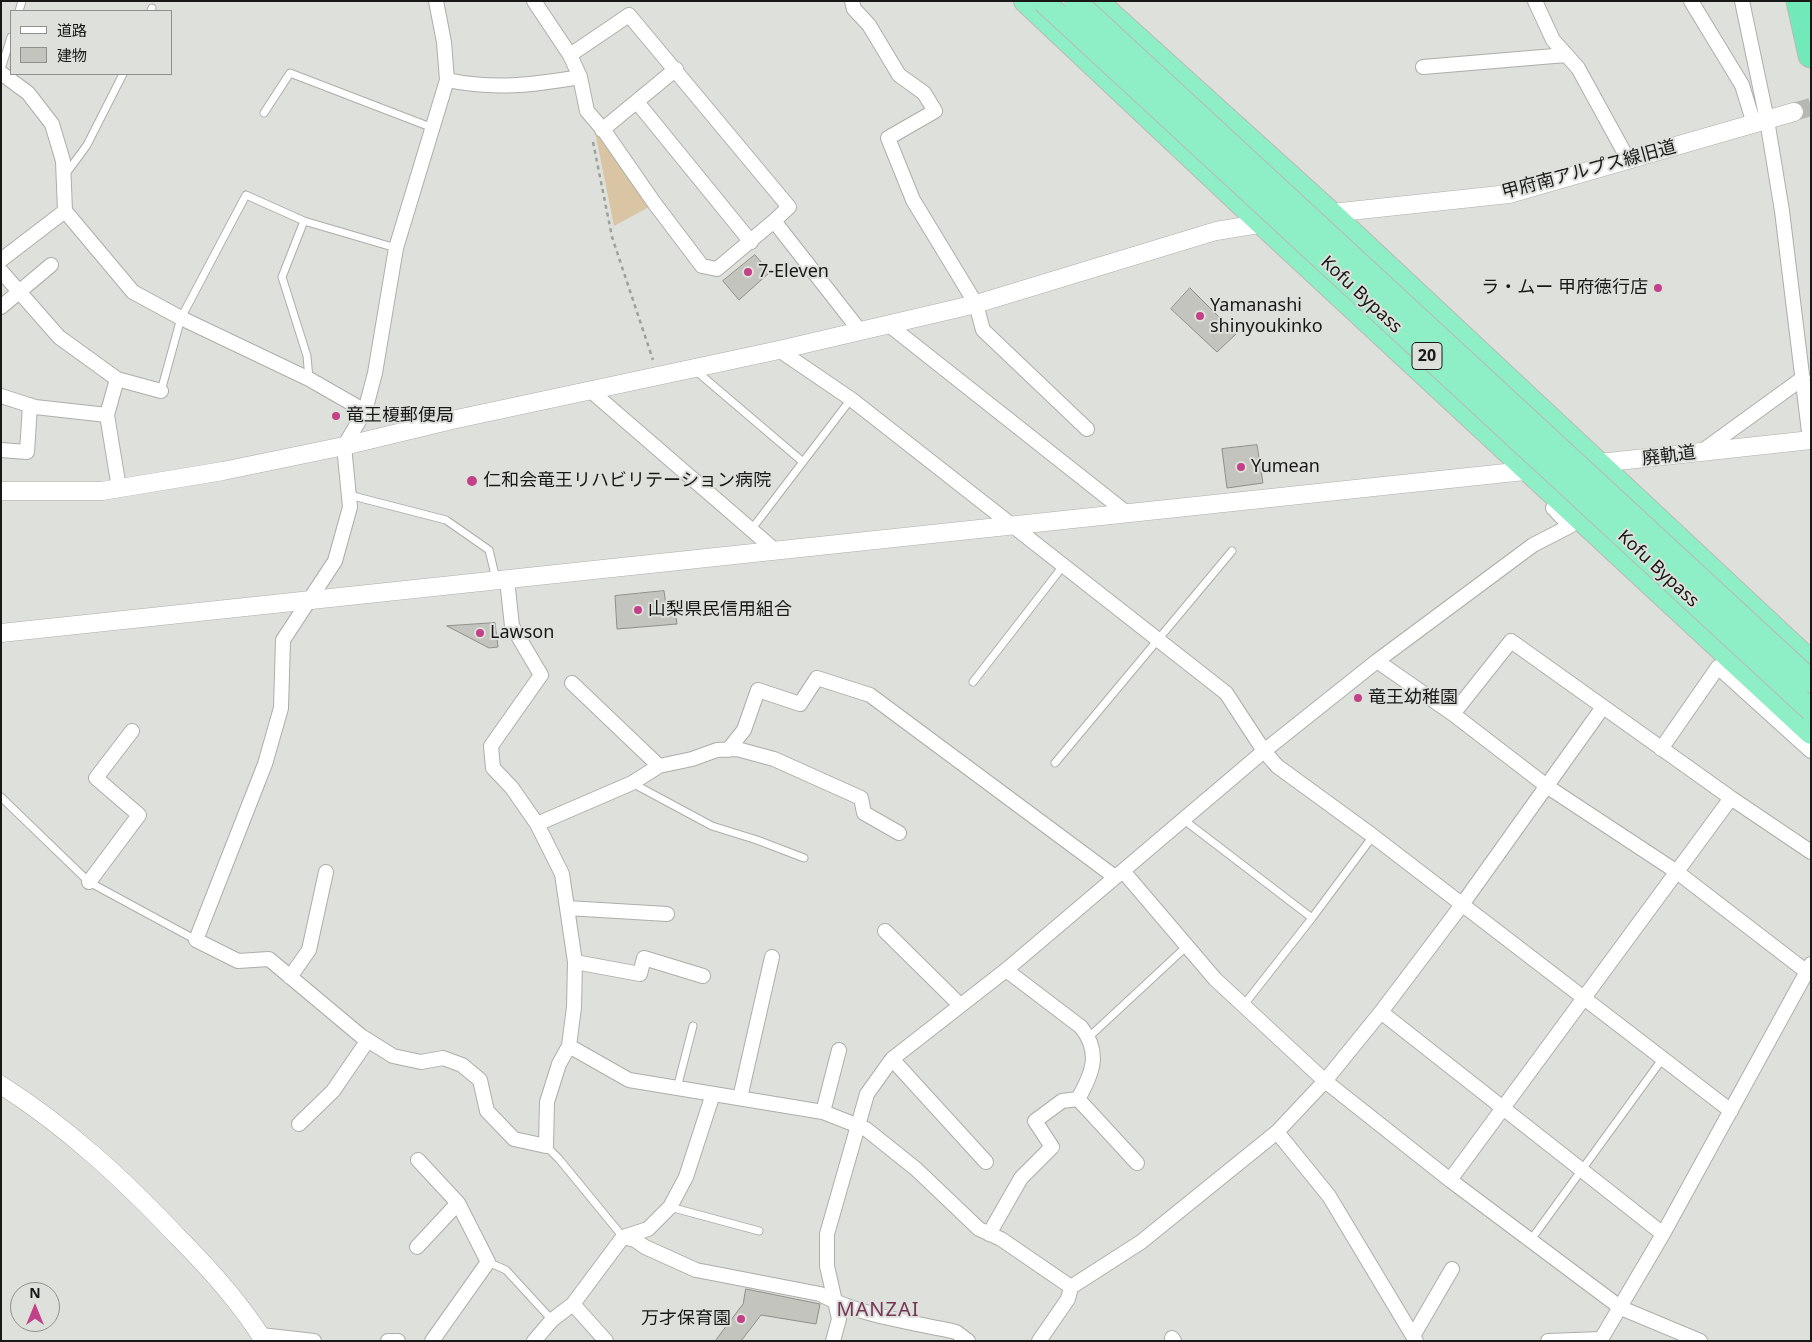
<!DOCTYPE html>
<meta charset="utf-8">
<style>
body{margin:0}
#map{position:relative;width:1812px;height:1342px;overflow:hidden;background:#dde0db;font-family:"Noto Sans","Noto Sans JP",sans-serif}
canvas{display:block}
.frame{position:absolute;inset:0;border:2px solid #181917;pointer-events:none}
.legend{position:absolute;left:10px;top:10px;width:162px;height:65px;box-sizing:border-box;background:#dde0db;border:1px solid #8e908d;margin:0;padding:6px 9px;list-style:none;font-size:15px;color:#181917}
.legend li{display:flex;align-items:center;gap:10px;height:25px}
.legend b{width:25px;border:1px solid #8e908d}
.north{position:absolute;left:10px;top:1282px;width:50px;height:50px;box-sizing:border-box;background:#dde0db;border:1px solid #8e908d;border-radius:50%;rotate:0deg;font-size:14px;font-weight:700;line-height:20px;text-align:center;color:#181917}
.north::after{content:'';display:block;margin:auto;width:18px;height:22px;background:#c34188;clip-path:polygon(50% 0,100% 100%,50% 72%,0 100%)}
</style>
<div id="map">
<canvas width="1812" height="1342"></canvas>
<div class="frame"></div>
<ul class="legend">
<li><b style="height:6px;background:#fff"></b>道路</li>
<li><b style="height:14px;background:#c4c4be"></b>建物</li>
</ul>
<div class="north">N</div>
</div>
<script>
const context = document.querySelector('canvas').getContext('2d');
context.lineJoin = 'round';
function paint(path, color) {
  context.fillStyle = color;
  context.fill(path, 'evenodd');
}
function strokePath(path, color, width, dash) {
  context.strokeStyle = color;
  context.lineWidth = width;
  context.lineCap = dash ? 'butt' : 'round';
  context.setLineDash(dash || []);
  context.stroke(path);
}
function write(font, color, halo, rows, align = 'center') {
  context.font = font + ' "Noto Sans","Noto Sans JP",sans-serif';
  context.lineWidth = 4;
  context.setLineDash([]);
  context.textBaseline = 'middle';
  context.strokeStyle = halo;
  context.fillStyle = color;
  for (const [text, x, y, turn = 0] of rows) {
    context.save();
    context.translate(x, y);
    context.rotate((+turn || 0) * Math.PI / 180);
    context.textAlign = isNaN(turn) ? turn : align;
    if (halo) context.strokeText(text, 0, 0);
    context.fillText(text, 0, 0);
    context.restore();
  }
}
const green = new Path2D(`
 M594 127 649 207 614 226Z`);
const building = new Path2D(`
 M755 255 770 272 739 300 723 281Z
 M1190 288 1236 334 1217 352 1171 309Z
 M1257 445 1263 483 1227 488 1222 449Z
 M664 591 666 605 674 606 677 624 617 629 615 596Z
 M495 623 498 647 489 648 447 626Z
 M746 1289 820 1304 816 1324 761 1315 741 1341H715L743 1304Z`);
const tertiaryTunnel = new Path2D(`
 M1794 112 1811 107`);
const path = new Path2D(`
 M593 142 612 237 653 360`);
const service = new Path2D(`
 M19 11 22 1
 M151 11 152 8
 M1 69 11 37
 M264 113 290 73 433 128
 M65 175 87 145 123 74
 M304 221 282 277 307 356 309 379
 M695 370 803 462
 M161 391 181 318 246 195 304 221 396 248
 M349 495 446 520 489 550 496 579
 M751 530 851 399
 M973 682 1063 566
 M1055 763 1232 551
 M632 783 712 826 757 840 804 858
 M1 797 89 882 196 940
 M1184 820 1312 918 1243 1006
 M1312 918 1373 836
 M1089 1037 1187 946
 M677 1088 693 1026
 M546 1146 559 1159 623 1237
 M670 1207 759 1231
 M1530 1241 1663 1058
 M488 1262 506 1270 552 1320`);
const minor = new Path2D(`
 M436 1 444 42 447 80 396 248 375 373 365 411 344 446 350 507 335 561 283 640 281 708 265 764 196 940 238 961 269 959 361 1036 393 1056 421 1062 443 1058 462 1065 480 1080 487 1111 514 1139 546 1146 547 1102 559 1064 569 1046 574 1007 575 962 562 874 537 824 512 788 493 768 491 746 541 675 512 626 507 580
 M534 1 570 55 580 77 587 111 605 132 655 204 702 266 717 269 774 221 860 331
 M852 1 854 9 869 25 899 75 924 93 935 111 888 138 913 200 976 304 983 330 1087 429
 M1535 1 1553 40 1578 68 1629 161
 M1691 1 1742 85 1754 124
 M1742 1 1767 120 1782 211 1810 440
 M570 55 629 15 789 207 774 221
 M1423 67 1566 55
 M1 73 28 93 52 124 63 161 65 211 133 292 181 318 309 379 365 411
 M447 80C495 90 532 85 580 77
 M637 102 751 242
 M602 130 676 69
 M1 260 65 211
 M1 271 59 337 117 379 161 391
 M1 307 51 265
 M889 325 1128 514
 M779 350 851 399 1226 693 1264 751 1277 766 1373 836 1731 1111
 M117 379 107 415 119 488
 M591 391 777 552
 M1 396 35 407 107 415
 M1 450 27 452 30 405
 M1701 452 1803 378
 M1377 661 1453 714 1548 787 1677 872 1807 972
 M572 683 659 766
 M1453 714 1511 641 1731 798 1811 852
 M1661 749 1718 667 1811 751
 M728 750 744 730 758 690 800 704 817 678 870 695 1115 877
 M537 824 632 783 659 766 692 759 717 750 737 749 774 759 861 798 864 813 899 833
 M1123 871 1215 979 1325 1081 1450 1180 1621 1308 1700 1341
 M89 882 139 815 96 778 132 731
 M567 908 667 914
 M885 931 960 1005
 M575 962 640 974 644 958 703 976
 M290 977 309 950 326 872
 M1381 1012 1663 1234
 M569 1046 629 1080 823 1112 866 1129 916 1169 979 1229 1001 1239 1071 1287
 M892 1059 986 1162
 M740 1098 772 957
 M1078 1099 1137 1163
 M823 1112 839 1050
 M299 1124 333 1091 368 1040
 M1277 1132 1329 1196 1416 1341
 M418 1160 458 1203
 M1450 1180 1731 798
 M989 1234 1021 1178 1052 1147 1035 1121 1062 1101 1078 1099C1093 1073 1101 1052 1081 1027L1006 970
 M623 1237 635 1240 645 1247 696 1270 820 1294C860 1316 911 1322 956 1332L968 1341
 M417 1247 458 1203 488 1262 432 1341
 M573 1304 606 1341
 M261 1335 314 1341
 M1413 1336 1452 1269
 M1172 1338 1174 1341
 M388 1341H398
 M534 1341 552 1320 573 1304 623 1237 648 1229 670 1207 686 1177 713 1094
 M833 1341 839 1319 827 1266V1234L867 1094 892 1059 1006 970 1264 751 1377 661 1533 545 1570 526 1553 508
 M1039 1341 1068 1299 1071 1287 1141 1242 1277 1132 1325 1081 1381 1012 1461 906 1603 707
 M1548 1341 1601 1339
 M1600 1341 1663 1234 1811 964`);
const tertiary = new Path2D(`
 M1322 214 1509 194 1794 112
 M1590 464 1811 440
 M1 491H102L223 471 344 446 452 420 779 350 976 304 1216 231 1271 222
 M1 633 1534 470
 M1 1085C67 1127 123 1179 177 1236 209 1268 240 1302 264 1341`);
const trunk = new Path2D(`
 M1025 1 1261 223 1811 733
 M1097 1 1330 212 1811 662`);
const motorway = new Path2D(`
 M1799 1 1811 55`);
const trunkBridge = new Path2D(`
 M1043 1 1811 710
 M1075 1 1811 681`);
const markers = [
 [748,272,5,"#c34188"],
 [1658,288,5,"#c34188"],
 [1200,316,5,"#c34188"],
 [336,416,5,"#c34188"],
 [1241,467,5,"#c34188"],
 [472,481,6,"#c34188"],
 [638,610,5,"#c34188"],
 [480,633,5,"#c34188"],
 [1358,698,5,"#c34188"],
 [741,1319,5,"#c34188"]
];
const shields = [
 [1427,356,30]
];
const shieldNames = [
 ["20",1427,356]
];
const streetNames = [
 ["甲府南アルプス線旧道",1589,170,-15],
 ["Kofu Bypass",1361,295,43],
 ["廃軌道",1669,456,-7],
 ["Kofu Bypass",1658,569,43]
];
const poiNames = [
 ["7-Eleven",758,272],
 ["ラ・ムー 甲府徳行店",1648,288,"right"],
 ["Yamanashi",1210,306],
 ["shinyoukinko",1210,327],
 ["竜王榎郵便局",346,416],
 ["Yumean",1251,467],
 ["仁和会竜王リハビリテーション病院",483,481],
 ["山梨県民信用組合",648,610],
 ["Lawson",490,633],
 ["竜王幼稚園",1368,698],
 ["万才保育園",731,1319,"right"]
];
const quarterNames = [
 ["MANZAI",878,1310]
];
paint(green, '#d9c4a4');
paint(building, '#c4c4be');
strokePath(building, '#8f8f89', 1);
strokePath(tertiaryTunnel, '#b6b8b4', 18, [18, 9]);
strokePath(service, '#abafa9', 9);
strokePath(minor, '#abafa9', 16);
strokePath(tertiary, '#abafa9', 19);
strokePath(trunk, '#babab9', 24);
strokePath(motorway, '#babab9', 27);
strokePath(path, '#9ea09c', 2.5, [4, 4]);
strokePath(service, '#fff', 7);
strokePath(minor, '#fff', 14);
strokePath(tertiary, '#fff', 18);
strokePath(trunk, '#8eeec6', 22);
strokePath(motorway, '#71e9b8', 25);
strokePath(trunkBridge, '#babab9', 24, []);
strokePath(trunkBridge, '#8eeec6', 22);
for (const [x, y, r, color] of markers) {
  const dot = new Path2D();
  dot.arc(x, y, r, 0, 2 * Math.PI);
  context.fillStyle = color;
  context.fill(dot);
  strokePath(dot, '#dde0db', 2);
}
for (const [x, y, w] of shields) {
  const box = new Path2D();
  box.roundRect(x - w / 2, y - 13.5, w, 27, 4);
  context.fillStyle = '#dde0db';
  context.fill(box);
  strokePath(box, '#181917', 1);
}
write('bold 16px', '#181917', null, shieldNames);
write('18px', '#181917', '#dde0db', streetNames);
write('18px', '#181917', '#dde0db', poiNames, 'left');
context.letterSpacing = '1px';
write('20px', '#763556', '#dde0db', quarterNames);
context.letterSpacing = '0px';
</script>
